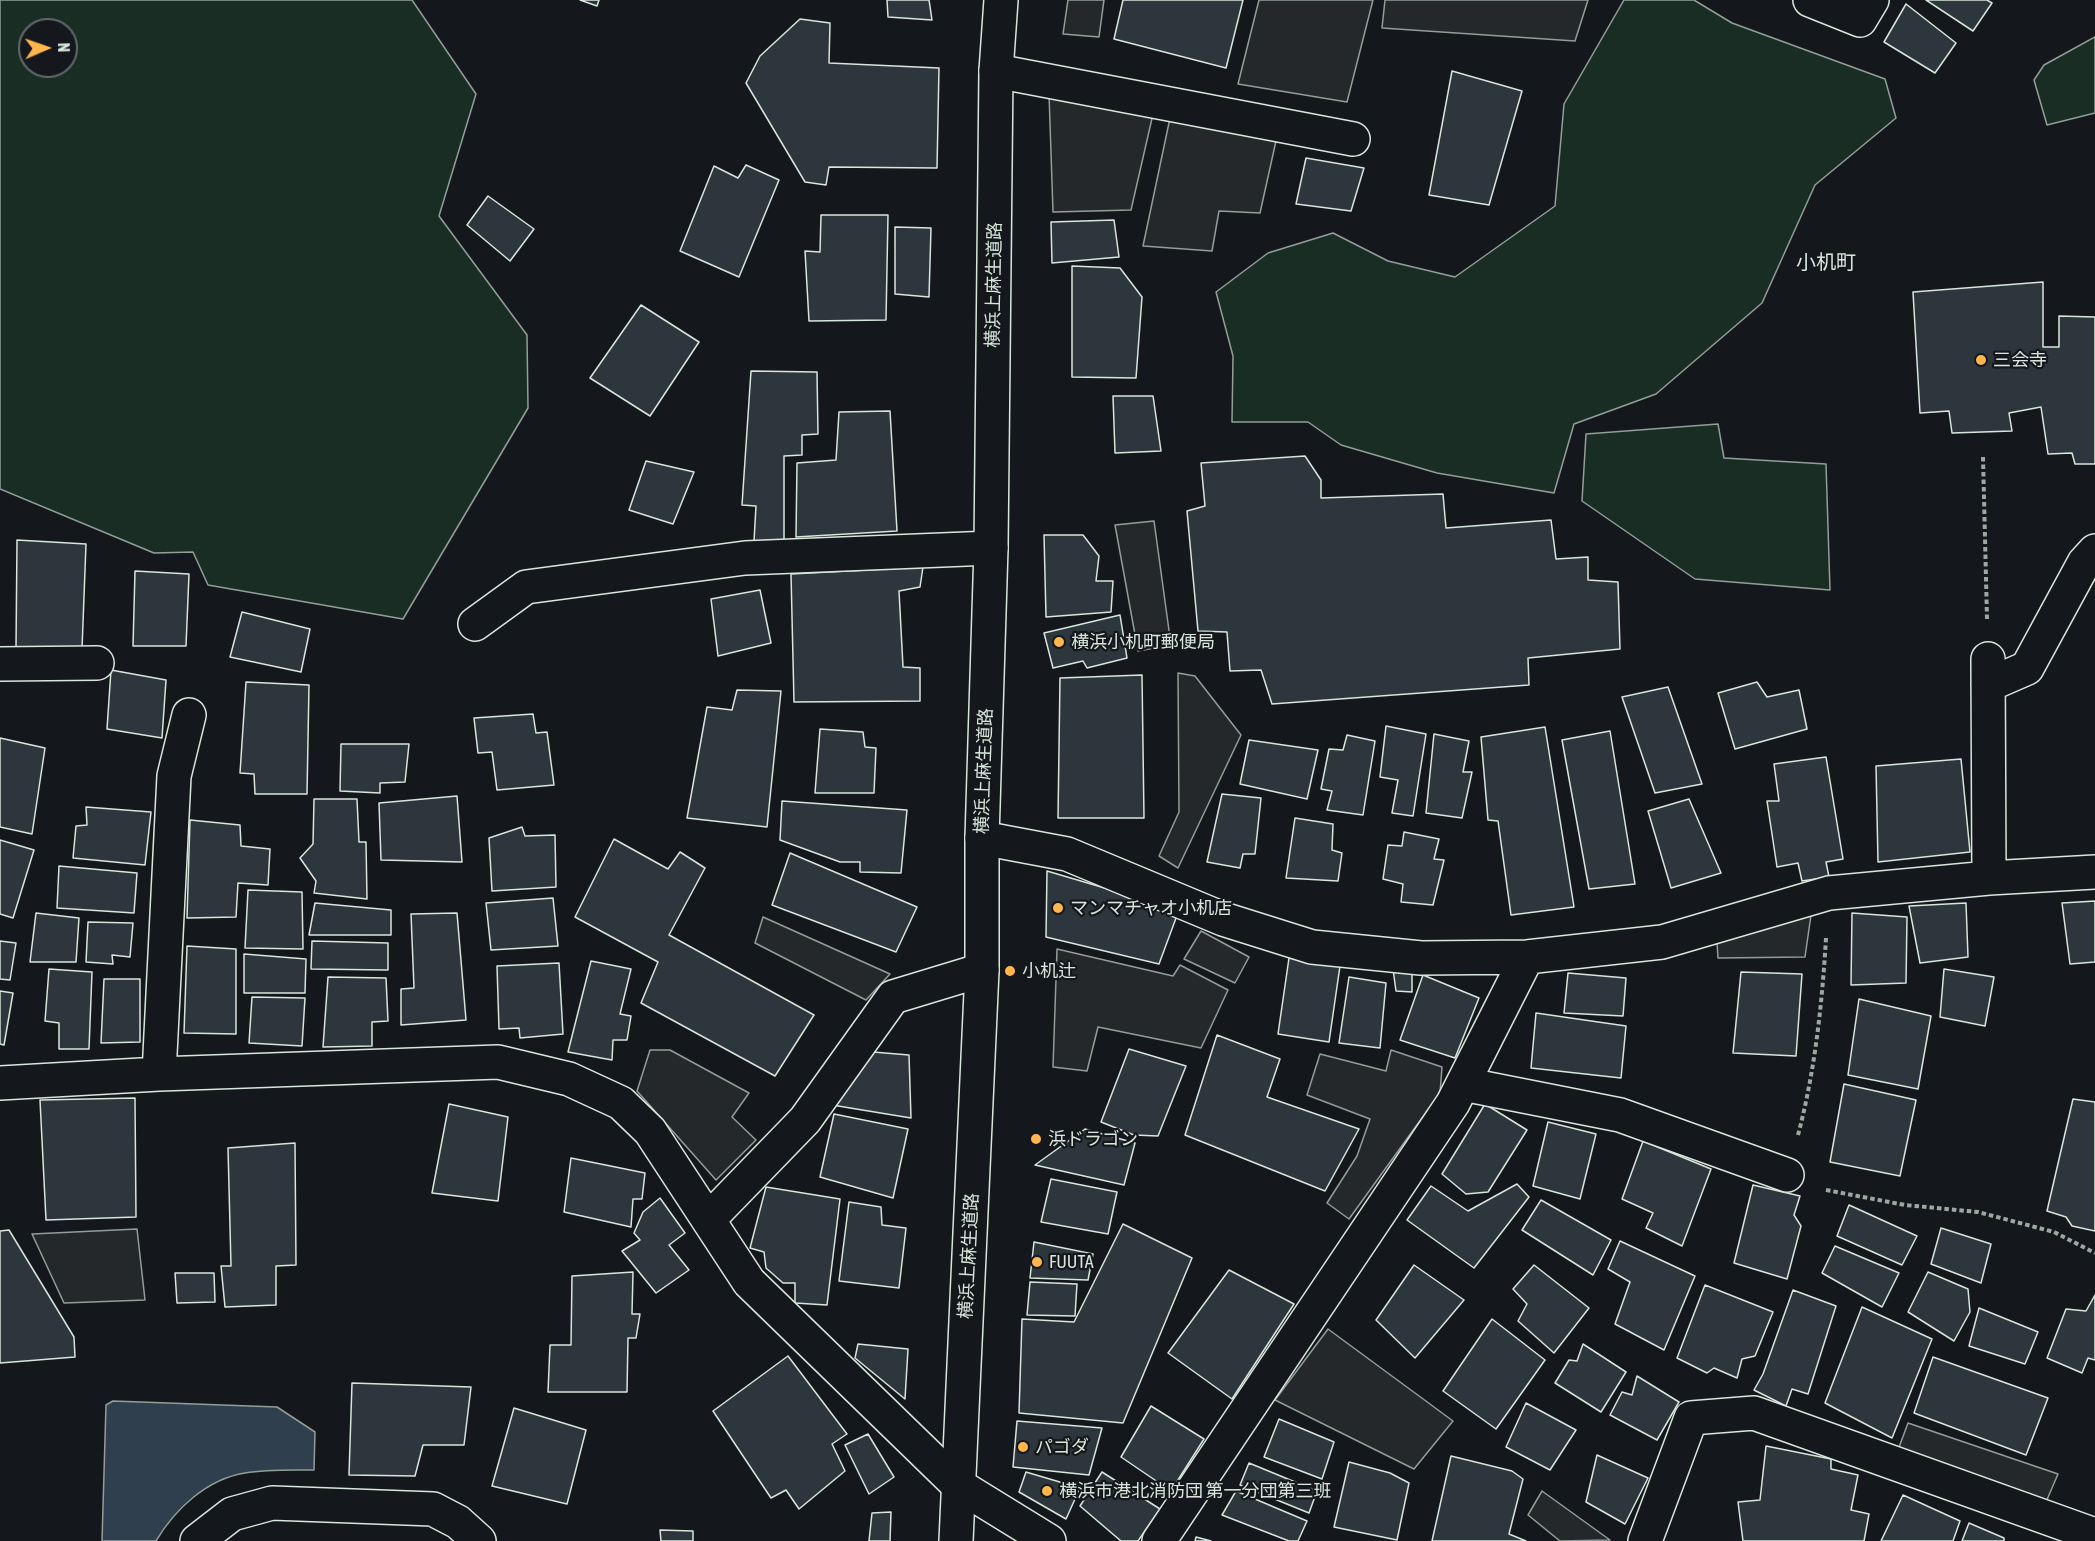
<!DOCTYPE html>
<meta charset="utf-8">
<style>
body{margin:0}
#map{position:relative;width:2095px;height:1541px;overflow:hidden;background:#14181c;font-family:"Asap Condensed",sans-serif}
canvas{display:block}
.north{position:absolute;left:18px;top:18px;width:60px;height:60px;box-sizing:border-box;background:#14181c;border:2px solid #626a69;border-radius:50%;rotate:88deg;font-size:16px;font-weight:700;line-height:24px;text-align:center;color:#d8e6dc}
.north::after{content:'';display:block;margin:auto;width:21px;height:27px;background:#ffb74d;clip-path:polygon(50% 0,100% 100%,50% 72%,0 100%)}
</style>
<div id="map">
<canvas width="2095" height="1541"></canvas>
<div class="north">N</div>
</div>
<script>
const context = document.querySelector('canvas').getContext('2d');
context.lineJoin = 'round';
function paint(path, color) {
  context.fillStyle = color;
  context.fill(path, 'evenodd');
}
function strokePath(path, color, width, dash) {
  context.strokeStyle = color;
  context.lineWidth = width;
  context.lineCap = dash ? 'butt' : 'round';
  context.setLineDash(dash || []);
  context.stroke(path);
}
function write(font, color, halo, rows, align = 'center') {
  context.font = font + ' "Asap Condensed","Noto Sans JP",sans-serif';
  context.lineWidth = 4.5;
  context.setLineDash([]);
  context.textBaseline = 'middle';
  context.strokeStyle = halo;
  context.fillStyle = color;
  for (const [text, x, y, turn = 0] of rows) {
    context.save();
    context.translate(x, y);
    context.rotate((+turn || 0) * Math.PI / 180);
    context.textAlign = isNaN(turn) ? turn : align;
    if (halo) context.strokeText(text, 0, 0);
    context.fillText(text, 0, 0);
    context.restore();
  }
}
const green = new Path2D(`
 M0 0H412L476 94 439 216 527 335 528 408 403 619 208 585 193 552 154 553 0 489ZM30 30H66V66H30Z
 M1624 0H1694L1732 23 1885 79 1896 118 1815 185 1762 303 1656 394 1574 424 1554 493 1437 473 1341 445 1308 422H1232L1233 356 1216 292 1268 253 1333 233 1388 261 1455 277 1555 206 1564 104Z
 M2095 37V113L2047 125 2034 80 2044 65Z
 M1718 424 1724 458 1826 464 1830 590 1695 579 1582 501 1586 434Z`);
const parking = new Path2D(`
 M1068 0H1104L1099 37 1063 34Z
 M1259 0H1373L1347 102 1238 84Z
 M1385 0H1588L1575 41 1382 28Z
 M1049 94 1153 114 1131 210 1053 212Z
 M1170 118 1276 141 1260 213 1219 211 1212 251 1143 246Z
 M1154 521 1171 645 1138 651 1115 525Z
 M1178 673 1195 676 1241 735 1178 868 1159 856 1179 812Z
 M1811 915 1805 957 1718 958 1717 942Z
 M763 917 890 974 866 1000 755 943Z
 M1201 931 1249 957 1235 983 1184 959Z
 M1057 949 1173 976 1180 965 1228 990 1201 1048 1098 1027 1087 1071 1053 1067Z
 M650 1050H670L749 1093 732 1117 756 1140 716 1180 637 1091Z
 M1391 1050 1442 1067 1440 1093 1349 1219 1327 1203 1357 1156 1370 1119 1307 1095 1320 1054 1386 1071Z
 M137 1229 145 1300 64 1303 32 1234Z
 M1328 1329 1453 1421 1414 1469 1275 1400Z
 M1908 1423 2058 1474 2046 1502 1898 1450Z
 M1542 1491 1610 1540 1560 1541 1528 1515Z`);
const water = new Path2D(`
 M113 1401 277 1407 315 1432 314 1470C291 1470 268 1469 245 1473 207 1479 175 1509 156 1541H102L106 1405Z`);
const building = new Path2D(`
 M580 0H599L597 6Z
 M887 0H929L932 20 888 17Z
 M1123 0H1243L1226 68 1114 39Z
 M1926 0H1987L1992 3 1973 31Z
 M1906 4 1956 43 1935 73 1884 42Z
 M800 19 830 23 829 63 939 68 937 168 829 167 826 185 805 182 746 83 760 56Z
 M1452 71 1522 91 1489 205 1429 195Z
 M1306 158 1364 168 1351 211 1296 204Z
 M746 165 779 180 739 277 680 251 714 166 738 178Z
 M488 196 534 229 510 261 467 225Z
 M821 215H888L886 320 809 321 805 251 820 252Z
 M1114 220 1119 257 1052 263 1051 222Z
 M895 227 931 228 929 297 895 294Z
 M1072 266 1120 268 1142 297 1136 378 1072 377Z
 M2043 282V347H2059V316L2095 317V464H2075L2072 453 2048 454 2041 407 2009 413 2012 431 1952 433 1949 411 1920 413 1913 292Z
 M641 305 699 342 650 416 590 378Z
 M751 371 817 372 818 434 802 435V455L784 456V540L754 541 756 506 742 505Z
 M1113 396H1153L1161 451 1115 453Z
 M890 411 897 531 796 537 797 463 836 460 839 412Z
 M1305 456 1321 480V498L1443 494 1446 528 1551 520 1556 559 1588 557V580L1618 582 1620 649 1528 658 1529 685 1272 704 1261 670 1230 671 1227 632 1198 631 1187 511 1205 506 1201 463Z
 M646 461 694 472 673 524 629 510Z
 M1044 535H1083L1099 556 1096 581H1113L1111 612 1046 617Z
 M17 540 86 544 82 649 16 648Z
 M923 567 920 587 899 591 903 667 920 668V701L794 702 791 574Z
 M135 571 189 574 186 646H133Z
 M760 590 771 643 718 656 711 599Z
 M242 612 310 629 301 672 230 657Z
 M1120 615 1127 658 1087 668 1083 661 1053 668 1044 633Z
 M111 670 166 680 162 738 107 729Z
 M1142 675 1144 818H1058L1060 678Z
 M246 682 309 685 307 794H255L254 774 240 773Z
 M1757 682 1767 697 1799 690 1807 729 1735 749 1718 693Z
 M1668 687 1702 784 1655 793 1622 697Z
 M737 690 781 691 767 827 687 818 707 707 732 710Z
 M533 714 536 733 547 732 554 785 497 790 492 752 478 753 474 718Z
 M1386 726 1426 734 1413 816 1392 813 1398 780 1380 777Z
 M1545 727 1574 907 1511 915 1498 821 1488 820 1481 737Z
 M820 729 863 732 865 747 876 748 874 793H815Z
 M1610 731 1635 884 1589 889 1562 740Z
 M1434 734 1469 741 1463 772H1472L1462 818 1426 813Z
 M1347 735 1375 741 1363 815 1327 810 1332 791 1321 789 1329 749 1343 750Z
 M0 738 45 748 32 834 0 827Z
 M1249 740 1318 750 1307 799 1240 784Z
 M341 744H409L405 782 380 783V793L340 791Z
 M1826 757 1843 859 1826 862 1829 877 1802 881 1798 863 1777 867 1767 801H1779L1774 764Z
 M1961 759 1970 852 1878 862 1876 766Z
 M1222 794 1261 798 1255 854H1243L1240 868 1207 862Z
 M457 796 462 862 381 860 379 803Z
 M314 799H357L359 842H366L367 899 314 893 316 881 300 858 313 844Z
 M1689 799 1721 873 1671 888 1648 811Z
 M782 801 907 810 901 873 860 872V862H840L780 840Z
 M86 807 151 812 145 865 73 858 76 826 87 825Z
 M1295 818 1333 824 1332 850 1342 853 1338 881 1286 878Z
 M190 820 240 825 241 846 270 849 268 885 238 883 236 917 187 918Z
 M522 827 525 836 555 835 556 887 492 891 489 838Z
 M1404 832 1439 839 1434 859 1444 860 1433 905 1401 902 1403 884 1383 879 1388 845 1402 846Z
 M614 839 668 869 680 852 705 868 669 935 814 1015 775 1076 641 1003 658 962 575 917Z
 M0 840 34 850 13 918 0 914Z
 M790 853 917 907 896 952 772 905Z
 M59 866 137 873 134 913 57 908Z
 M1047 871 1179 910 1159 964 1046 937Z
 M248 890 302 892 303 949 245 948Z
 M553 898 558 946 491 950 486 903Z
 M2095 901V962L2070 964 2062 903Z
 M315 903 391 910V935H309Z
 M1966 903 1968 957 1920 963 1909 906Z
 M36 913 79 918 76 962H30Z
 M457 913 466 1020 401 1025V989L414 988 411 914Z
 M1852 913 1907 917 1906 983 1851 985Z
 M88 922 133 923 130 957 112 955 113 964 86 962Z
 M0 941 16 943 10 980 0 979Z
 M312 941 388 943V970L311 969Z
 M187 946 236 949V1034L184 1033Z
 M244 954 306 959 305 993H244Z
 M1289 958 1340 966 1329 1042 1278 1034Z
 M591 961 631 969 620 1014 631 1016 627 1040H613L612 1060 568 1052Z
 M559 963 563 1034 520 1038 519 1028 499 1029 497 966Z
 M49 969 92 972 89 1049H59V1023L45 1021Z
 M1393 969 1412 970V992L1396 991Z
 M1944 969 1994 977 1985 1026 1940 1017Z
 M1741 972 1802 974 1796 1056 1733 1053Z
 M1568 973 1626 978 1623 1016 1564 1013Z
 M1423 975 1479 998 1455 1058 1400 1040Z
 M328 977 386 978 388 1021 372 1022V1046L323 1047Z
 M1349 977 1386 983 1380 1048 1339 1043Z
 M104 979H140V1042L101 1043Z
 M0 991 13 993 4 1045 0 1044Z
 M252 997 305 998 302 1046 249 1043Z
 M1859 999 1931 1016 1918 1089 1848 1075Z
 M1536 1013 1626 1026 1621 1078 1531 1068Z
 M1217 1035 1280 1059 1267 1097 1359 1129 1325 1191 1185 1135Z
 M1129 1049 1186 1066 1158 1136 1134 1135 1101 1122Z
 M873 1052 909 1055 911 1118 832 1105Z
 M1844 1084 1916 1100 1900 1176 1830 1162Z
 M135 1098 136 1217 46 1220 40 1100Z
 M2073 1099 2095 1102V1231L2072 1226 2066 1217 2047 1211Z
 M449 1104 508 1117 498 1201 432 1193Z
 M1485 1104 1527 1130 1488 1192 1466 1194 1442 1174Z
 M834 1114 908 1129 893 1198 820 1177Z
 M1548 1122 1596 1134 1580 1199 1533 1186Z
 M1085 1129 1135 1143 1124 1185 1035 1165Z
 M1643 1141 1711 1169 1682 1246 1646 1228 1653 1213 1622 1199Z
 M295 1143 296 1265 276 1266V1305L225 1307 221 1266H231L228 1148Z
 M571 1158 645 1173 642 1199H633L631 1227 564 1212Z
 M1051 1179 1117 1192 1108 1234 1041 1222Z
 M1517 1184 1529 1197 1474 1268 1407 1220 1431 1186 1468 1211Z
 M1753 1185 1800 1196 1794 1215 1801 1226 1787 1279 1734 1263Z
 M766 1187 840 1199 827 1305 795 1303V1283H783L766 1268 764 1252 750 1248Z
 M660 1198 685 1233 669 1245 689 1270 656 1293 622 1251 640 1240 634 1233 643 1212Z
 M1541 1200 1611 1240 1593 1275 1522 1230Z
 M849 1202 881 1207 882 1225 906 1228 899 1288 839 1281Z
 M1849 1205 1917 1236 1902 1265 1837 1236Z
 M1123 1224 1192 1258 1123 1423 1019 1413 1022 1319 1074 1322Z
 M1941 1228 1991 1244 1981 1283 1931 1264Z
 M9 1230 74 1337 75 1357 0 1363V1231Z
 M1620 1241 1695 1276 1664 1350 1615 1324 1630 1282 1608 1269Z
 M1034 1242 1093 1254 1088 1280 1030 1278Z
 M1835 1246 1899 1273 1882 1307 1822 1273Z
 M1414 1265 1464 1300 1415 1358 1376 1320Z
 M1534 1265 1589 1308 1554 1353 1518 1321 1527 1304 1513 1289Z
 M1229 1270 1294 1304 1232 1399 1168 1353Z
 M633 1272 632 1314H640L636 1338H628L627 1392H548L550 1345H571L572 1276Z
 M1928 1272 1968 1289 1970 1312 1954 1341 1908 1312Z
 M175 1273H214L215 1302 177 1303Z
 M1030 1282 1077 1284 1075 1316 1027 1315Z
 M1705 1285 1773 1312 1755 1356 1742 1359 1737 1378 1714 1368 1707 1373 1677 1358Z
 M1793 1290 1836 1306 1808 1394 1792 1389 1786 1406 1754 1390 1763 1374Z
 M2095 1295V1360L2088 1358 2082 1373 2047 1358 2066 1309 2086 1311Z
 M1862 1307 1932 1339 1892 1438 1825 1403Z
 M1979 1308 2038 1332 2025 1364 1969 1346Z
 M1492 1319 1545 1360 1496 1429 1443 1391Z
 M858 1344 908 1349 905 1399 855 1358Z
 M1583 1344 1626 1372 1601 1412 1555 1383 1569 1360 1577 1361Z
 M788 1356 847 1434 832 1444 845 1471 799 1509 786 1490 771 1498 713 1411Z
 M1933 1357 2048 1398 2026 1455 1914 1413Z
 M1637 1376 1679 1402 1657 1440 1610 1415 1622 1392 1632 1395Z
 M352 1383 471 1387 464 1445H423L415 1476 349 1475Z
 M1526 1403 1576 1430 1550 1470 1506 1447Z
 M1151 1406 1204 1439 1171 1491 1121 1457Z
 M514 1408 586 1430 567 1504 492 1486Z
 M1279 1419 1334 1442 1322 1479 1264 1457Z
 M1017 1421 1102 1428 1089 1475 1013 1467Z
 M868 1434 894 1477 869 1494 845 1445Z
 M1766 1446 1831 1459V1469L1858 1475 1851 1510 1869 1514 1864 1541H1743L1738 1502 1760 1500Z
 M1597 1455 1648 1478 1625 1524 1586 1502Z
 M1451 1456 1512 1471 1523 1479 1509 1534 1526 1541H1432Z
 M1349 1462 1390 1473 1409 1483 1397 1540 1334 1527Z
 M1249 1463 1317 1491 1309 1513 1240 1485Z
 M1026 1472 1080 1488 1066 1519 1019 1492Z
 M1102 1472 1160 1509 1138 1541H1121L1080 1506Z
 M1236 1491 1307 1521 1298 1541H1289L1222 1515Z
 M1903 1495 1960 1521 1953 1541H1881Z
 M891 1512 890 1541H869L872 1513Z
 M1969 1523 2004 1538V1541H1962Z
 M660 1530 693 1531V1541H661Z
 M1196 1537 1211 1541H1195Z`);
const path = new Path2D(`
 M1983 457 1987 619
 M1798 1135C1815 1071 1822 1005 1826 938
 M1826 1190 1905 1205 1978 1212 2054 1232 2095 1253`);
const minor = new Path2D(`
 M1810 0 1860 20 1872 0
 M996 71 1353 139
 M475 624 526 587 745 558 991 548
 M1988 659 1989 878
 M0 664 97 663
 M1988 685 2027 668 2084 563 2095 551
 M982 838 1067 854 1223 919 1312 947 1421 958 1527 957 1662 942 1829 893 1989 878 2095 872
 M159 1074 174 776 189 715
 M0 1083 159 1074 498 1062 569 1079 621 1103 650 1131 749 1282 958 1485 1049 1541
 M1463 1084 1620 1115 1787 1175
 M709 1219 805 1120 893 997 982 970
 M197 1541 232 1514 272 1503 433 1509 458 1522 479 1541
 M1159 1541 1453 1103 1527 957
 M1645 1541 1691 1418 1754 1413 2095 1535`);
const major = new Path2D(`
 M956 1541 982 970V838L991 548 996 71 1001 0`);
const markers = [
 [1981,360,6,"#ffb74d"],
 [1059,642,6,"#ffb74d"],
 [1058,908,6,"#ffb74d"],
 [1010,971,6,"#ffb74d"],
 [1036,1139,6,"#ffb74d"],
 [1037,1262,6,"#ffb74d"],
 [1023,1447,6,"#ffb74d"],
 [1047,1491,6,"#ffb74d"]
];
const streetNames = [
 ["横浜上麻生道路",994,285,-89],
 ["横浜上麻生道路",984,771,-88],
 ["横浜上麻生道路",969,1256,-87]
];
const poiNames = [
 ["三会寺",1993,360],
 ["横浜小机町郵便局",1071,642],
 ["マンマチャオ小机店",1070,908],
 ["小机辻",1022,971],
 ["浜ドラゴン",1048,1139],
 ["FUUTA",1049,1262],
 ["パゴダ",1035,1447],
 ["横浜市港北消防団 第一分団第三班",1059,1491]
];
const neighbourhoodNames = [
 ["小机町",1826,263]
];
paint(green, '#1a2d24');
strokePath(green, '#939e99', 1.5);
paint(parking, '#24282b');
strokePath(parking, '#939e99', 1.5);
paint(water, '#2f3f4d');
strokePath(water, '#939e99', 1.5);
paint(building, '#2c363c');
strokePath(building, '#d8e6dc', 1.5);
strokePath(minor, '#d8e6dc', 36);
strokePath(major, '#d8e6dc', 36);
strokePath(path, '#9da8a2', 4, [4.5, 3]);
strokePath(minor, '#14181c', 33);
strokePath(major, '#14181c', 33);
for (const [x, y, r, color] of markers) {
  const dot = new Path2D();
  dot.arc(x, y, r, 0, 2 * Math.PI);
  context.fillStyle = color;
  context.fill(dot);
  strokePath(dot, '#14181c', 2);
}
write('18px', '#d8e6dc', '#14181c', streetNames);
write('18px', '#d8e6dc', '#14181c', poiNames, 'left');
write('20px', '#d8e6dc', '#14181c', neighbourhoodNames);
</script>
